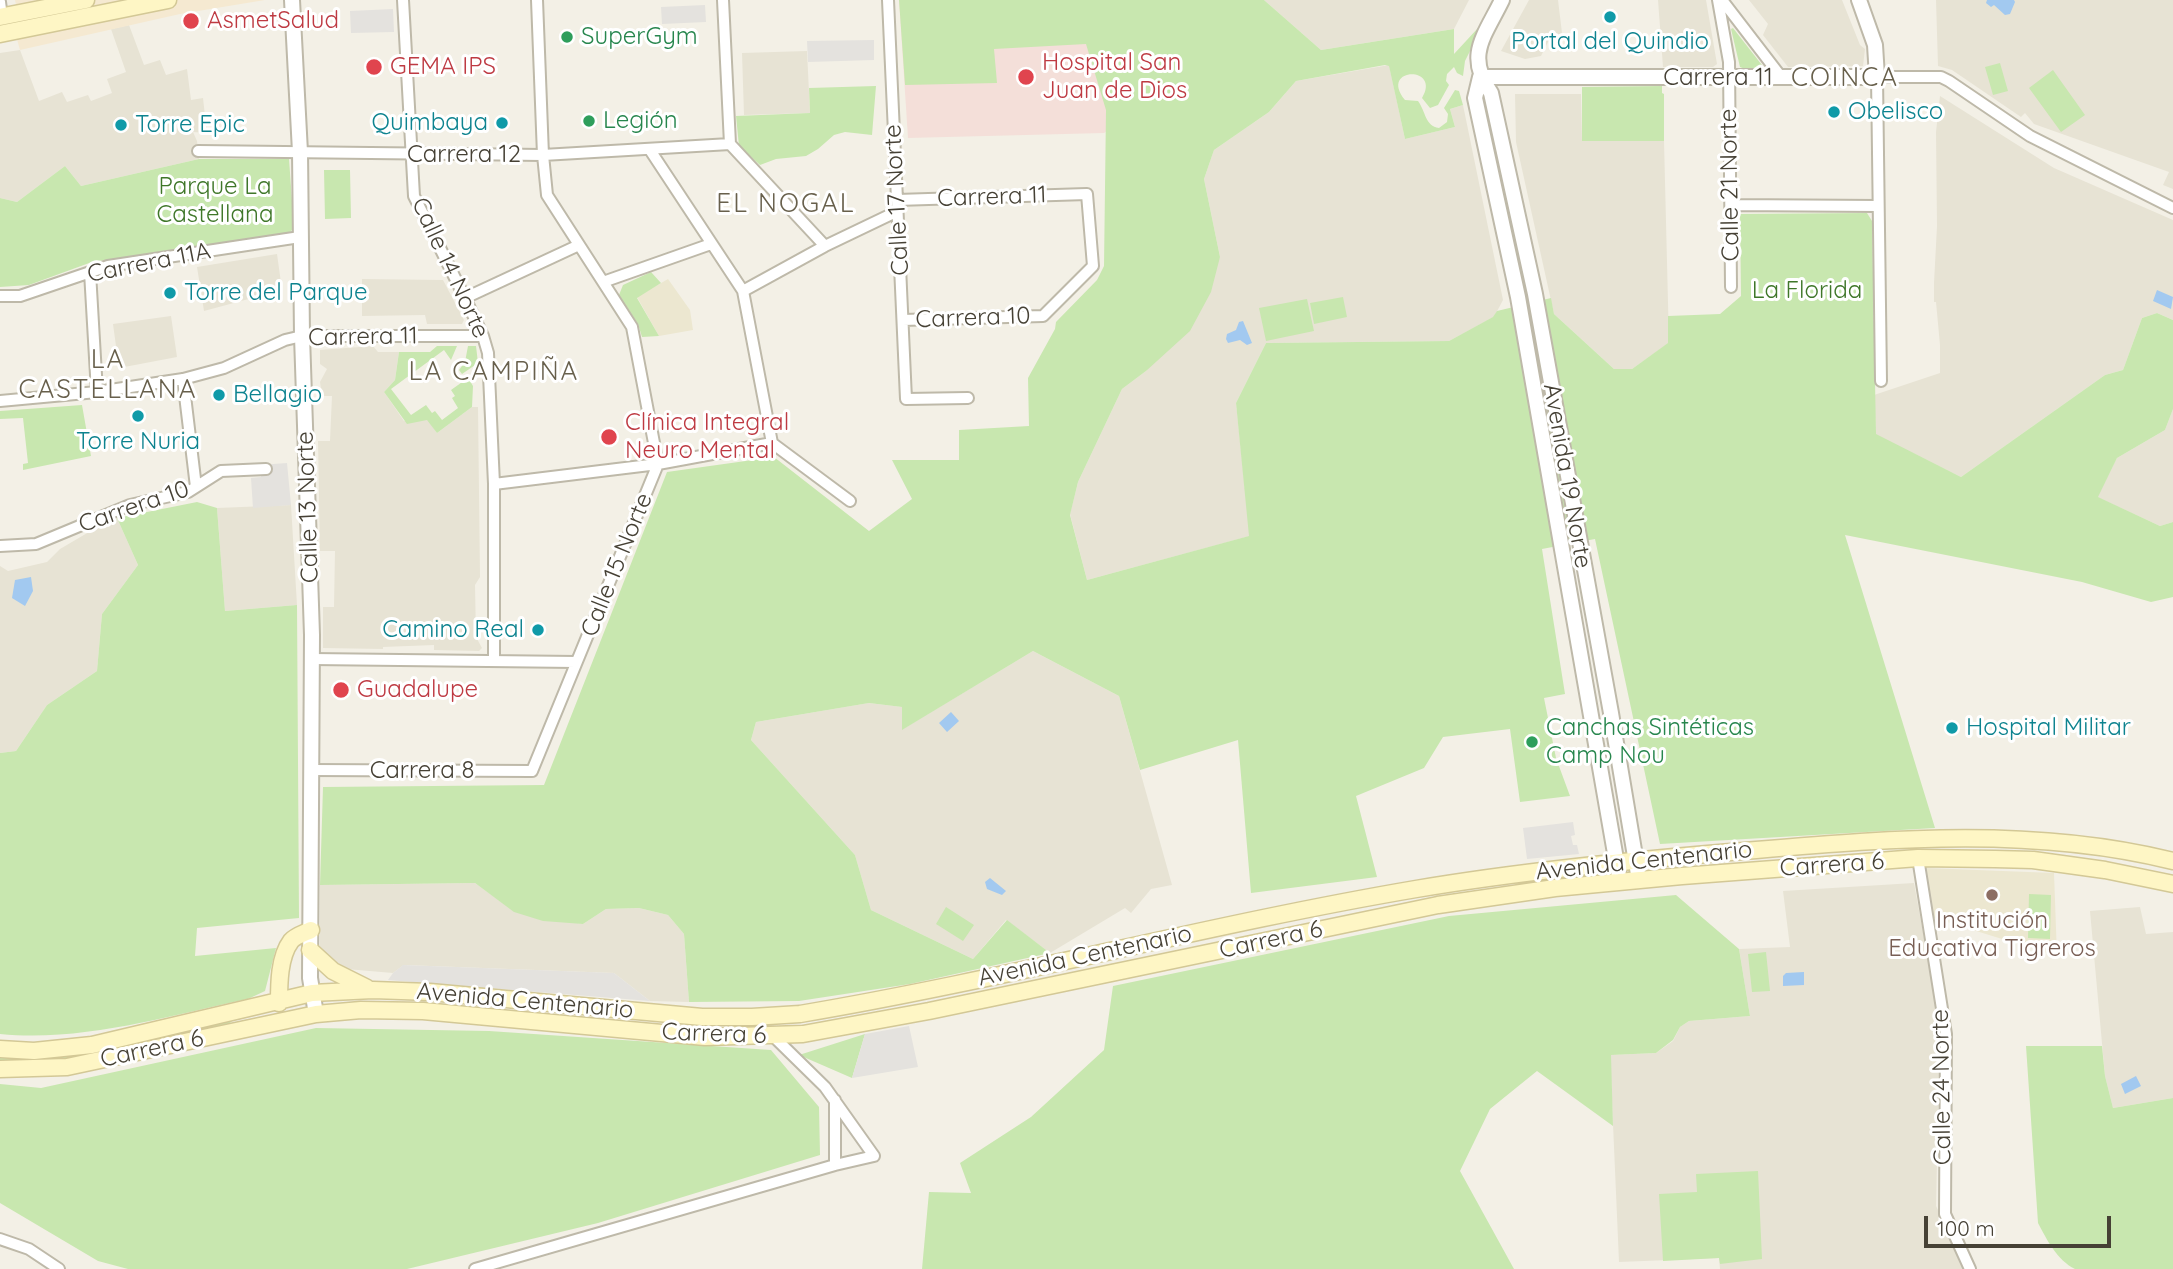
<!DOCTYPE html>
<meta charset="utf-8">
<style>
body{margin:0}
#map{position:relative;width:2173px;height:1269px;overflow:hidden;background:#f3f0e6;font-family:Quicksand,sans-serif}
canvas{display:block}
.scale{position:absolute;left:1924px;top:1216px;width:187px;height:32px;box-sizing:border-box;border:4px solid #464135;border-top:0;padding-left:9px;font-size:21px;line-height:24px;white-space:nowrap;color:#464135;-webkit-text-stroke:5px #fff;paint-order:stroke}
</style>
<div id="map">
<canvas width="2173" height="1269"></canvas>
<div class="scale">100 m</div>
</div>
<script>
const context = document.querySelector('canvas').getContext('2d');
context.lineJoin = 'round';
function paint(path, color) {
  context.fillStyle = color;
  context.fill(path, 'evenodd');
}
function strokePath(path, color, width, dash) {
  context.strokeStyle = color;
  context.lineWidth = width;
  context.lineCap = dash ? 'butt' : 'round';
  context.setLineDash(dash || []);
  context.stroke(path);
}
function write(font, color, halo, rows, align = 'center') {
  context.font = font + ' Quicksand,sans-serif';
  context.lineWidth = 6;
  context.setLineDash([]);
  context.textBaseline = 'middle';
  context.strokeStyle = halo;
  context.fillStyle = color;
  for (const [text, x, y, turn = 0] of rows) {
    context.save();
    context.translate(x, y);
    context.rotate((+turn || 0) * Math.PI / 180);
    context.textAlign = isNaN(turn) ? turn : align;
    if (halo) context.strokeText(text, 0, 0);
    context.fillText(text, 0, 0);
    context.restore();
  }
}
const residential = new Path2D(`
 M1264 0H1469L1454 29 1321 50Z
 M1529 0H1558L1562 33 1549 40 1541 56 1525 59 1501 51Z
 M1658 0H1706L1717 64 1713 67H1663Z
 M1749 0H1842L1860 45 1865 49 1863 66 1788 67 1763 35 1768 24Z
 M1936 0H2173V189L2163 185 2169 172 2034 124 2025 113 2021 117 1952 70 1938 66Z
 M129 25 144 65 160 60 166 75 187 69 191 100 203 98 207 133 193 132 197 141 199 159 81 186 65 166 17 202 0 198V53L20 50 39 101 62 92 67 102 88 95 91 101 112 93 107 79 126 72 111 29Z
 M807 51 810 113 744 115 742 53Z
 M1389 65 1405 139 1455 127 1450 109 1463 105 1503 300 1494 317 1449 341 1266 343 1236 403 1250 536 1087 580 1070 514 1078 482 1122 389 1146 371 1220 257 1204 179 1214 150 1269 112 1296 81Z
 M1515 94H1581L1582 141H1664L1669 343 1632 369H1614L1554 314 1516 142Z
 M1940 96 2054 168 2173 220V320L2157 313 2142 318 2123 370 2105 375 1961 477 1876 435 1874 395 1940 373V345L1936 302H1934V283L1937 226 1936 132Z
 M277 254 282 290 204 311 197 267Z
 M362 279 443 280 464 320 462 324H427L425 315 362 316Z
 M171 316 177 357 119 368 113 324Z
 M373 346 378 352H399L395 380 384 392 404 421 428 419 437 433 472 407H478L480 577 475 585 476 637 482 648 479 651 434 650V645L383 647V649L323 648V607H334L335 551H320L318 441H330L332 396H322L320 382 327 369 320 364V350Z
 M2173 409V522L2160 526 2097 497 2117 458 2165 430Z
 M291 505 297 605 225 611 217 508Z
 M117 518 138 565 102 614 97 671 47 705 16 751 0 753V566L8 571 47 562 60 549 106 522Z
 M1033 651 1119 696 1172 885 1151 889 1131 913 1125 908 1050 953 1006 920 973 959 871 910 855 855 751 740 756 722 869 703 902 707 903 729Z
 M475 883 514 911 583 924 606 909 639 908 668 915 684 934 689 1002 650 1001 614 973 404 965 393 973 346 969 329 957 320 948V885Z
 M1914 883 1940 1026 1936 1206 1968 1269H1720L1719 1258 1619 1262 1610 1055 1656 1053 1673 1041 1680 1027 1689 1021 1750 1016 1739 949 1790 947 1783 891Z
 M2140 907 2146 934 2173 932V1098L2113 1108 2105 1076 2090 911Z`);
const commercial = new Path2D(`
 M15 0H265L180 14 20 50 10 15 18 14Z`);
const education = new Path2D(`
 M668 279 690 310 693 330 659 336 637 297Z
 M1926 868 2054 873 2057 956 1931 917Z`);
const medical = new Path2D(`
 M899 0H1245L1129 116 1104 133 908 138Z`);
const green = new Path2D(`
 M899 0H1264L1321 50 1454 29V54L1478 28 1481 29 1465 61 1463 76 1457 73 1454 67 1447 74 1446 81 1449 85 1438 105 1430 108 1422 98C1442 65 1378 67 1405 100L1418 101C1426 112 1425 126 1439 128L1447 122 1448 114 1444 108 1455 90 1459 91 1463 105 1450 109 1455 127 1405 139 1389 66 1385 65 1296 81 1269 112 1214 150 1204 179 1220 257 1211 292 1190 331 1146 371 1122 389 1078 482 1070 515 1087 580 1249 536 1236 403 1266 343 1449 341 1493 317 1497 311 1551 298 1554 314 1614 369H1632L1668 343V316L1720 314 1741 296 1740 214 1867 213 1872 221 1876 434 1961 477 2105 375 2123 370 2142 318 2157 313 2173 320V409L2165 430 2117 458 2098 497 2160 526 2173 522V597L2151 602 2082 582 1845 535 1935 828 1660 844 1595 539 1542 549 1565 694 1544 698 1556 758 1570 796 1520 802 1510 729 1443 737 1424 768 1356 796 1377 877 1251 893 1238 740 1140 770 1119 696 1033 651 902 730V707L869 703 756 722 751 740 855 855 871 910 973 959 1007 920 1050 953 910 984 799 1001 689 1002 684 934 668 915 639 908 606 909 583 924 543 921 514 912 475 883 320 885 323 787 544 785 667 472 774 457 869 531 912 499 892 460H959V430L1029 426 1028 378 1055 329 1056 322 1097 280 1104 266 1106 110 1086 44 994 49 997 83 905 85Z
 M1733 28 1765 69H1745L1740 67 1731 29Z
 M2000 63 2008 91 1993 95 1985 67Z
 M2053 70 2085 115 2061 132 2029 88Z
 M876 86 872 135 845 132 834 135 818 149 806 156 776 159 760 165 739 146 736 116 810 113 809 88Z
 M1662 86V93L1664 94V141H1582V87Z
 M199 159H289L294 228 289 233 92 262 29 285 0 287V198L17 202 65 166 81 186Z
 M324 170H350L351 218 325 219Z
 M651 272 661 283 637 298 659 336 642 337 638 324 619 295 623 285Z
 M1343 297 1347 317 1314 324 1310 303Z
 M1307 299 1314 331 1266 341 1259 308Z
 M437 346H457L451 360 444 350 391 389 411 415 426 405 432 413 435 411 442 420 458 408 452 398 455 396 451 390 465 380 470 381 473 386 472 407 437 433 427 420 407 424 384 392 395 380 399 352H430Z
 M468 346H476L478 363 462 374 459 370 465 362Z
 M82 405 91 456 23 470V464L28 463 23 418 0 419V411Z
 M197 502 217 508 225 611 297 605 299 918 197 928 195 956 276 948 265 991 248 999C167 1016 84 1042 0 1034V753L16 751 47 705 97 671 102 614 138 565 117 518Z
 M2029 894 2051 895 2050 939 2028 938Z
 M1676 895 1739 949 1750 1016 1689 1021 1680 1027 1673 1040 1656 1053 1611 1055 1613 1126 1537 1071 1490 1109 1460 1171 1514 1269H922L929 1192 971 1193 960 1163 1031 1117 1104 1050 1113 986 1449 916Z
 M946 907 974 925 963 941 936 924Z
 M1766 952 1770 991 1752 992 1748 954Z
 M234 1019 225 1028 66 1062H0V1055L116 1047Z
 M316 1028 489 1031 771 1050 819 1107 820 1155 598 1223 407 1269H128L98 1261 0 1203V1084L41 1088Z
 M865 1034 852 1078 799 1055Z
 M2026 1046H2102L2105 1076 2113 1108 2173 1098V1269H2075C2057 1260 2047 1240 2038 1223Z
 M1758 1171 1762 1259 1720 1264 1719 1258 1663 1261 1659 1194 1697 1192 1696 1174Z`);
const parking = new Path2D(`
 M705 5 706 22 662 24 661 7Z
 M393 9 394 32 351 33 350 11Z
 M874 40V60L808 62 807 41Z
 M287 463 291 505 253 508 251 478 261 477 260 465Z
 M1573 822 1575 835 1571 836 1573 845H1577L1579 854 1527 859 1523 828Z
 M403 965 614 973 650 1001 388 980 393 973Z
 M909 1026 918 1067 852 1078 865 1034Z`);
const water = new Path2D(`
 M1987 0H2014L2015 2 2010 14 2005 15 1994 5 1991 7 1986 3Z
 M2157 290 2173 297 2171 309 2153 301Z
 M1243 321 1252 343 1247 345 1240 340 1228 343 1226 339 1227 334 1236 330 1239 322Z
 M31 577 33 591 25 606 12 598 15 580Z
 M951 712 959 721 947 732 939 723Z
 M990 878 1006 891 1002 895 987 889 985 882Z
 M1804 972V985L1783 986V976L1786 973Z
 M2136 1076 2141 1086 2125 1094 2121 1084Z`);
const minor = new Path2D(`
 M403 0 414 196 465 298 483 336 488 353 494 484V661
 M723 0 730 144 825 246
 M888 0 906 399 968 398
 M1718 0 1729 62 1731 287
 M1722 0 1782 78
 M0 2 2 17
 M650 150 743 291 772 443
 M198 151 543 155 730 144
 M897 200 1087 194 1093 266 1043 316 903 320
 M1731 205 1878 206
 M90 272 97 392
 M603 282 711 244
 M743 291 825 246 898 211
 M0 296H20L108 266 300 237
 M465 298 579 245
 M183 379 196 487
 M1881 381 1877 77H1941L1949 81 2030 136 2173 208
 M0 401 97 392 183 379 224 368 285 340 302 336H483
 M772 443 850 501
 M494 484 658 464 772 443
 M0 546 36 544 130 505 188 492 221 471 266 469
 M312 659 576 662
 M311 770 532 771 658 464 632 327 547 195 543 155 537 0
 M1918 858 1946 1034 1945 1214 1970 1269
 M835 1165V1100
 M0 1239 29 1249 59 1269
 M475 1269 835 1165 874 1156 825 1087 773 1036`);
const tertiary = new Path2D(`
 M292 0 300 152 302 336 312 635 310 978 316 1014
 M1502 0C1484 37 1465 55 1491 93L1535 294 1611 713 1639 880
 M1480 77 1475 98 1518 297 1620 882
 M1480 77H1877L1875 45 1859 0`);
const secondary = new Path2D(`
 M0 17 86 0
 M0 34 168 0
 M310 950 333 971 367 988
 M279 1003C279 984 279 957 291 941 295 936 305 933 311 930
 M0 1049 34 1051 92 1045 312 993 373 990 430 992 702 1017H752L800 1014C1007 979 1210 924 1416 889 1529 870 1642 859 1756 850 1895 838 2036 827 2173 861
 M0 1069 67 1067 316 1014 361 1010 423 1011 705 1037 803 1034 929 1011 1438 905 1555 888 1682 876 1918 858 1995 859 2033 860 2105 870 2173 884`);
const markers = [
 [1610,17,7,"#0f9aa8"],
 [191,21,9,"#e0444e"],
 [567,37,7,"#2e9e5b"],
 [374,67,9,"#e0444e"],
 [1026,77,9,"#e0444e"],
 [1834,112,7,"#0f9aa8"],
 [589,121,7,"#2e9e5b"],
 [502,123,7,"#0f9aa8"],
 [121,125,7,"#0f9aa8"],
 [170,293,7,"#0f9aa8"],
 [219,395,7,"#0f9aa8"],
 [138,416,7,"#0f9aa8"],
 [609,437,9,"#e0444e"],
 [538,630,7,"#0f9aa8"],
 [341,690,9,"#e0444e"],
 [1952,728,7,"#0f9aa8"],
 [1532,742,7,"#2e9e5b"],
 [1992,895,7,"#8d6e63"]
];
const healthNames = [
 ["AsmetSalud",207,21],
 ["Hospital San",1042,63],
 ["Juan de Dios",1042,91],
 ["GEMA IPS",390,67],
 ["Clínica Integral",625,423],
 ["Neuro Mental",625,451],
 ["Guadalupe",357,690]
];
const leisureNames = [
 ["SuperGym",581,37],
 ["Legión",603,121],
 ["Canchas Sintéticas",1546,728],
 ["Camp Nou",1546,756]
];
const cultureNames = [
 ["Portal del Quindio",1610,42,"center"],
 ["Obelisco",1848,112],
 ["Quimbaya",488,123,"right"],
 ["Torre Epic",135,125],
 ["Torre del Parque",184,293],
 ["Bellagio",233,395],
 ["Torre Nuria",138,442,"center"],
 ["Camino Real",524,630,"right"],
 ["Hospital Militar",1966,728]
];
const streetNames = [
 ["Carrera 11",1718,78],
 ["Carrera 12",464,155],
 ["Calle 21 Norte",1730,185,-91],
 ["Carrera 11",992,197,-2],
 ["Calle 17 Norte",897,200,-93],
 ["Carrera 11A",149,263,-11],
 ["Calle 14 Norte",450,268,65],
 ["Carrera 10",973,318,-2],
 ["Carrera 11",363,337,-1],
 ["Avenida 19 Norte",1567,476,80],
 ["Carrera 10",134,507,-19],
 ["Calle 13 Norte",308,507,-92],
 ["Calle 15 Norte",617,565,-68],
 ["Carrera 8",422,771],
 ["Avenida Centenario",1644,861,-6],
 ["Carrera 6",1832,865,-4],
 ["Carrera 6",1271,940,-12],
 ["Avenida Centenario",1085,956,-12],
 ["Avenida Centenario",525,1001,5],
 ["Carrera 6",714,1034,2],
 ["Carrera 6",152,1049,-12],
 ["Calle 24 Norte",1942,1087,-91]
];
const parkNames = [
 ["Parque La",215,187],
 ["Castellana",215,215],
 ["La Florida",1807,291]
];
const educationNames = [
 ["Institución",1992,921],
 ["Educativa Tigreros",1992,949]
];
const neighbourhoodNames = [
 ["COINCA",1845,78],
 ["EL NOGAL",786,204],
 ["LA",108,360],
 ["CASTELLANA",108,390],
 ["LA CAMPIÑA",494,372]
];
paint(residential, '#e7e3d4');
paint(commercial, '#f5e9d1');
paint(education, '#ece7d0');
paint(medical, '#f4dfd9');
paint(green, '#c8e7af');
paint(parking, '#e4e2de');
paint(water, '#a2c9f0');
strokePath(minor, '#beb9a9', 14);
strokePath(tertiary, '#beb9a9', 18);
strokePath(secondary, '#d3c896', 19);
strokePath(minor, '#fff', 10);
strokePath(tertiary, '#fff', 14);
strokePath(secondary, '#fef6c5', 16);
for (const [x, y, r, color] of markers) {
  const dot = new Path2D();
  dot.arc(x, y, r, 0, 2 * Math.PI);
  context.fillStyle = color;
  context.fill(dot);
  strokePath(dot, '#fff', 2.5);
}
write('24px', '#be3a42', '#fff', healthNames, 'left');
write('24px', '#27864d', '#fff', leisureNames, 'left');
write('24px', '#0d838f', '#fff', cultureNames, 'left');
write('24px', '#464135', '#fff', streetNames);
write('24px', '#3f7729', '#fff', parkNames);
write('24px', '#785e54', '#fff', educationNames);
context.letterSpacing = '2px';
write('26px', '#68604c', '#fff', neighbourhoodNames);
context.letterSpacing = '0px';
</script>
